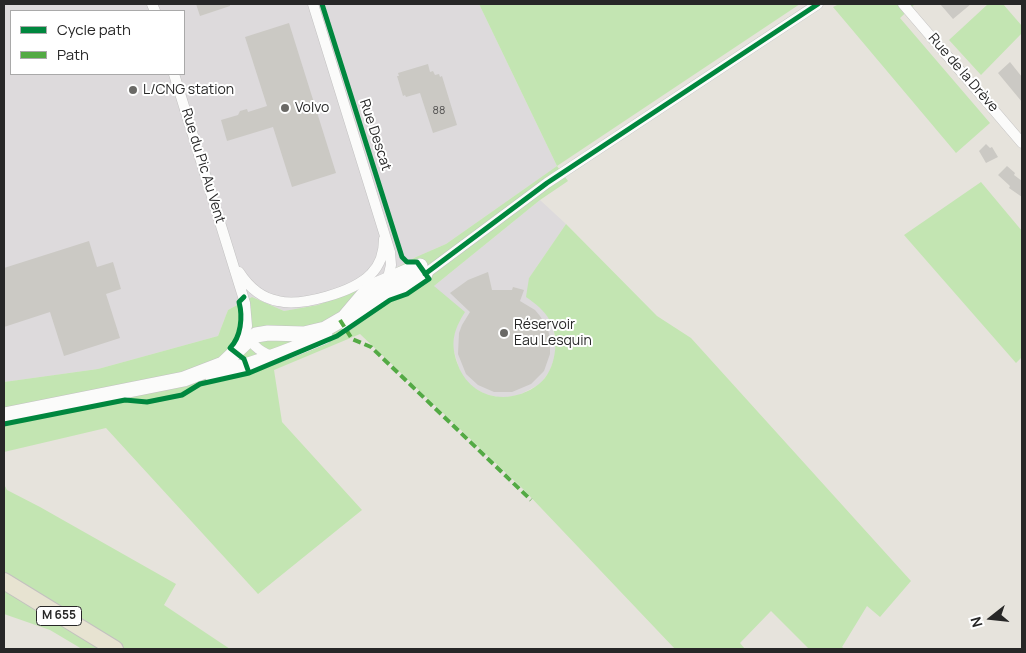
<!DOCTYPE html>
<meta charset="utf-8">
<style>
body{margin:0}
#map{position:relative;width:1026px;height:653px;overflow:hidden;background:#e6e3dc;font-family:Manrope,sans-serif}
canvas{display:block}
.frame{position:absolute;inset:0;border:5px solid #272727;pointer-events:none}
.legend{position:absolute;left:10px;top:10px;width:175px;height:65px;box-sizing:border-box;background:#fff;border:1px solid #a9a9a9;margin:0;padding:6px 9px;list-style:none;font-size:15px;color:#272727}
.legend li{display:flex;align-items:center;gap:10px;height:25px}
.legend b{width:25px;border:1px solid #a9a9a9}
.north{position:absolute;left:966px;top:593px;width:50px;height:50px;-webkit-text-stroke:4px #fff;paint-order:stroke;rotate:254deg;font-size:14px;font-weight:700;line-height:20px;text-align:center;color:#272727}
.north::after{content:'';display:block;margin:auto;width:18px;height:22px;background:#272727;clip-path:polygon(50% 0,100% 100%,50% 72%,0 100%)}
</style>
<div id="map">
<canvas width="1026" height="653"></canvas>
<div class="frame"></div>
<ul class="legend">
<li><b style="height:6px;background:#00873e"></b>Cycle path</li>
<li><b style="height:6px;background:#53aa44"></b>Path</li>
</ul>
<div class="north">N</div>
</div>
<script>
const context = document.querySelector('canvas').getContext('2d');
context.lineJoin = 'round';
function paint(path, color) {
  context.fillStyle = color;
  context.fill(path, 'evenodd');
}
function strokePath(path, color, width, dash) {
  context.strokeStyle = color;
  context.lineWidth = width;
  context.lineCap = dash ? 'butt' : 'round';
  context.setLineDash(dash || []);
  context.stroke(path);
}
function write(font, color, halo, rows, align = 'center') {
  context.font = font + ' Manrope,sans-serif';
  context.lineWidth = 4;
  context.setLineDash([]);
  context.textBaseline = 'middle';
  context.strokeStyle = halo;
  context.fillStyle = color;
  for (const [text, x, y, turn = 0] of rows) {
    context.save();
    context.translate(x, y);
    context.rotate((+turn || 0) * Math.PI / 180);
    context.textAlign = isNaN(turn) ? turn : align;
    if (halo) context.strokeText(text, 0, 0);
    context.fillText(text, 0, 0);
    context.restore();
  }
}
const industrial = new Path2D(`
 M4 4H479L557 166 446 244 416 257 354 291 318 305 284 311 252 297 228 310 218 336 98 369 4 382ZM11 11H184V74H11Z
 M540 200 566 224 529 278 541 307 552 322 555 341V357L549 372 540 384 519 395 502 398 485 394 470 386 461 374 452 345 456 326 434 286Z`);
const green = new Path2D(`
 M479 4H800L557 166 568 181 540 200 434 286 465 312C453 331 450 344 458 365 471 400 511 406 539 384 556 371 560 338 550 321 544 310 536 304 526 297L529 278 566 224 657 316 691 338 911 581 880 617 867 606 842 647 845 649H809L771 611 740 643 745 649H675L523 489 360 334 274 370 282 422 362 510 258 594 106 428 4 452V382L98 369 218 336 228 310 252 297 284 311 318 305 354 291 416 257 446 244 557 166Z
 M839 4H915L900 18 990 123 956 153 833 7Z
 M988 4H1003L1022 26V33L981 75 949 40Z
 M981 182 1022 231V357L1016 363 904 235Z
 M4 484 7 490 40 507 176 584 164 605 230 649H82L50 630 4 614Z`);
const building = new Path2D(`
 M196 4H230V6L200 16Z
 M940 4H971L953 19Z
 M289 23 336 173 292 187 273 127 227 141 221 120 238 115 240 111 247 109 248 112 267 106 245 37Z
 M1010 62 1022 77V102L998 73Z
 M428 64 430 72 433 71 435 75 439 74 440 77 442 76 457 125 433 133 420 93 406 97 405 95 403 96 397 76H399L398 73Z
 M986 144 990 148 992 147 998 157 986 163 979 151Z
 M1007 166 1015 173 1014 175 1022 181V197L1009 188 1010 186 998 175Z
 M89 241 97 267 113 262 121 289 106 294 120 338 64 356 50 312 4 327V268Z
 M488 272 492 290H512L513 287 524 290 520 301 535 310 540 316 547 327 550 337V354L544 371 531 384 512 392H494L478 385 466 374 458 354 459 333 462 325 470 312 450 293 468 280Z`);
const street = new Path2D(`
 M152 4 155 11
 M313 4 390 252 391 265 387 282
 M903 4 1022 143
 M174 74 245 303 247 326 239 345
 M239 272C248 286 261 298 278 301 301 307 354 292 371 274 380 265 384 252 384 239
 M425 274 547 183 818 4
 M247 334C252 346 263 354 276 357`);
const secondary = new Path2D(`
 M347 323 382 297 415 281 425 274
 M212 375C251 366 288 352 325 336
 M4 415 184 379 223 364 245 343 256 335 268 333 304 334 325 329 344 318 366 292 376 285 420 266`);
const primary = new Path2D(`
 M4 581 115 649`);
const quiet = new Path2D(`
 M340 320 352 339 371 347 531 500`);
const cycleway = new Path2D(`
 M425 274 547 183 818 4
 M244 297 239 302C243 317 241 337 230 348L244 359 249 373
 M4 424 125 400 147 402 182 395 200 384 249 373 337 336 390 300 407 294 429 279 417 262H407L402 257 322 4`);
const markers = [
 [133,90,5,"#6a6966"],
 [285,108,5,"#6a6966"],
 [504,333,5,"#6a6966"]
];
const numberNames = [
 ["88",439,111]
];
const shields = [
 [59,616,45]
];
const shieldNames = [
 ["M 655",59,616]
];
const streetNames = [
 ["Rue de la Drève",963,73,49],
 ["Rue Descat",375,135,72],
 ["Rue du Pic Au Vent",203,166,73]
];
const poiNames = [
 ["L/CNG station",143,90],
 ["Volvo",295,108],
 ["Réservoir",514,325],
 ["Eau Lesquin",514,341]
];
paint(industrial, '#dddadc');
paint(green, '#c3e5b2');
paint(building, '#cbc9c4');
strokePath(street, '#c3c2c2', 11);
strokePath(secondary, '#c3c2c2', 16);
strokePath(primary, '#c3c1bf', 18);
strokePath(street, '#fbfbfa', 10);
strokePath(secondary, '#fbfbfa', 15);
strokePath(primary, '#e7e3d1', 16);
strokePath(quiet, '#53aa44', 4, [8, 4]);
strokePath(cycleway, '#00873e', 5);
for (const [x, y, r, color] of markers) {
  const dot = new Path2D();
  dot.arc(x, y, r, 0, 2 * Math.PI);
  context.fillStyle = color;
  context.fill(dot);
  strokePath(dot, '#fff', 2);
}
write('11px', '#525150', null, numberNames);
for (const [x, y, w] of shields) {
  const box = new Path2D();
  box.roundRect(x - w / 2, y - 9.5, w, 19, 4);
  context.fillStyle = '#fff';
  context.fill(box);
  strokePath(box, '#272727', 1);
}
write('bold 12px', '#272727', null, shieldNames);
write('14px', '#272727', '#fff', streetNames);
write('14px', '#272727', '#fff', poiNames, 'left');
</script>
